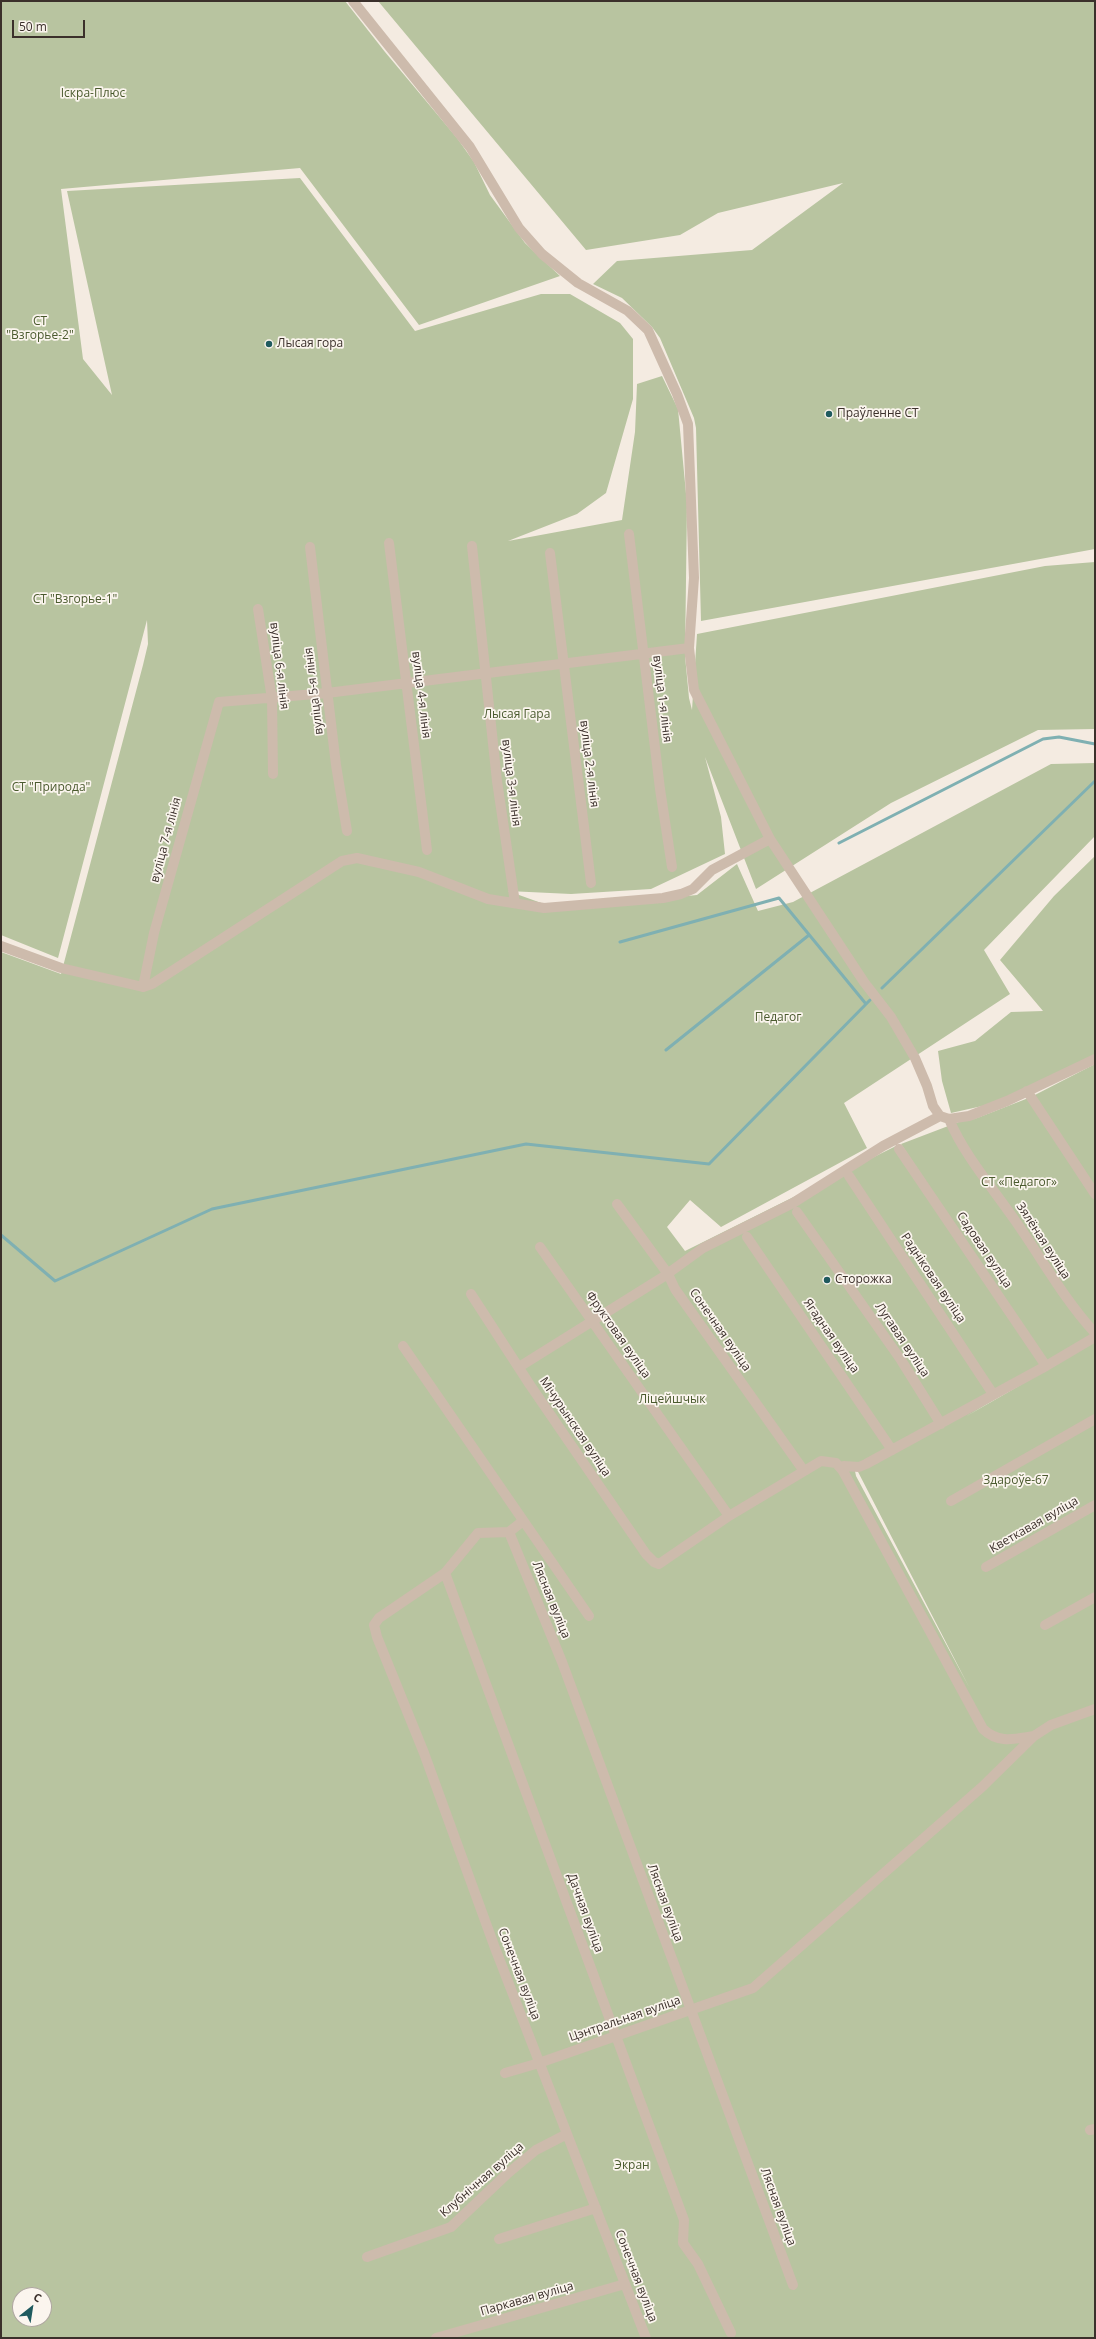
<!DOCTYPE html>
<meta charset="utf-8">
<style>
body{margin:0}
#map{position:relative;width:1096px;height:2339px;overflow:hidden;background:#f4ebe1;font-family:"Open Sans",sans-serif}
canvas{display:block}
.frame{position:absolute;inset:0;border:2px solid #3b302b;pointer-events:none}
.north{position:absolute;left:12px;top:2287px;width:40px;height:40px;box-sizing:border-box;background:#fbf5ee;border:1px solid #aea6a0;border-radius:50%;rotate:30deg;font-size:11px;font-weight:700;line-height:16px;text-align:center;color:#3b302b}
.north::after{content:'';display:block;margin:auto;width:14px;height:18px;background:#1f5a5e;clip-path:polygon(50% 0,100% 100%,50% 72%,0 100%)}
.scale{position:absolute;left:12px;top:20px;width:73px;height:18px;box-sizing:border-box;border:2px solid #3b302b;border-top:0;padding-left:5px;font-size:12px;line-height:14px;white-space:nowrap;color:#3b302b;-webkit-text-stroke:3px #fbf5ee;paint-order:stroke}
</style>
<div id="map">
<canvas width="1096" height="2339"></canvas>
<div class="frame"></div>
<div class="north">С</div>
<div class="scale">50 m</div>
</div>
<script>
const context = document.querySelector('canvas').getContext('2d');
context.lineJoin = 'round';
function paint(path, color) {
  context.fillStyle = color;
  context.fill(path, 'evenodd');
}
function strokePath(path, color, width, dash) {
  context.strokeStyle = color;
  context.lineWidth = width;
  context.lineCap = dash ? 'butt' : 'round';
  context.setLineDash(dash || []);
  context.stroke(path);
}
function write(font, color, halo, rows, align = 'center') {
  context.font = font + ' "Open Sans",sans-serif';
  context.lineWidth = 3.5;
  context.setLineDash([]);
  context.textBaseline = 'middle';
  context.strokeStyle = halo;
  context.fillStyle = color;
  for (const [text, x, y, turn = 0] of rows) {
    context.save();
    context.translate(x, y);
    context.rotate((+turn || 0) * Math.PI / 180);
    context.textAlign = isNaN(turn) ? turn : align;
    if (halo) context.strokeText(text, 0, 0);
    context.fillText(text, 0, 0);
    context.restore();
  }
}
const green = new Path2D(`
 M1 1H345L385 52 457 138 474 162 490 195 525 243 560 276 419 325 300 168 61 189 83 359 112 395 67 191 300 178 415 331 541 294H570L620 323 633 339V399L606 493 577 514 508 541 622 520 635 432 637 384 662 376 678 409 687 504 685 656 689 698 692 710 697 634 1045 566 1095 562V729L1038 730 891 803 756 889 705 757 721 817 725 854 651 889 571 894 508 891 558 909 697 895 737 864 758 911 793 902 1051 764 1095 763V836L984 950 1010 994 844 1103 867 1148 721 1227 690 1200 667 1227 685 1251 900 1144 1049 1367 965 1417 1050 1368 901 1144 1027 1096 951 1113 942 1081 938 1051 975 1041 1011 1012 1043 1011 1000 960 1054 896 1095 856V1057L1031 1095 972 1120 1031 1097 1095 1064V2338H1V952L61 974 143 665 148 644 147 620 58 958 1 935ZM854 1466H855L969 1687 856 1476ZM20 2295H44V2319H20Z
 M378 1H1095V549L701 621 696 428 694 418 660 338 652 327 622 298 593 284 617 261 752 250 843 183 718 213 680 235 586 250Z`);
const stream = new Path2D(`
 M839 843 1043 739 1059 737 1095 744
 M620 942 779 898 866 1004
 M882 988 1095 781
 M666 1050 809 935
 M1 1235 55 1281 212 1209 526 1144 709 1164 870 1000`);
const minor = new Path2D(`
 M353 1 470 147 519 228 542 254 578 283 628 311 648 330 677 394 688 424 694 578 689 648 694 690 770 839 864 982 891 1017 915 1058 927 1086 933 1106 940 1116 949 1119 969 1116 1007 1101 1095 1059
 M629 534 660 789 672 867
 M389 543 427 850
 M472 546 497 781 515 903
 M310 547 336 765 347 831
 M550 553 591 883
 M258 609 272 699 273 774
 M1 946 61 968 143 987 152 984 342 861 357 858 419 872 488 899 544 908 663 898 681 894 693 889 712 870 770 839
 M143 987 154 933 219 702 327 693 689 648
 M1027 1091 1095 1194
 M949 1119C964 1155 992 1187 1014 1219 1041 1257 1063 1298 1095 1333
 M899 1149 1046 1366
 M849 1176 993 1394
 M617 1204 668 1274 675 1289 804 1471
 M797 1212 901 1360 941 1424
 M747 1237 892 1450
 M540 1247 729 1516
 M471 1294 530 1385 646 1554 654 1562 659 1564 729 1516 821 1461 836 1463 843 1471 844 1466 859 1467 866 1464 1046 1366 1095 1337
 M403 1346 589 1616
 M519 1367 663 1277 703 1248 793 1203 883 1146 940 1116
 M843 1471 983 1729C999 1744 1014 1739 1034 1736
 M951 1501 1095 1419
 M509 1532 562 1662 793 2285
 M986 1567 1095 1505
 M445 1573 478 1533 509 1532 523 1521
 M1045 1625 1095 1597
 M505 2073 539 2063 753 1988 982 1787 1034 1736 1051 1725 1095 1709
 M1090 2130 1095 2129
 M499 2239 596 2208
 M367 2257 451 2227 507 2174 536 2150 567 2134
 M436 2338 625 2284
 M646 2338 495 1948 424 1753 377 1637 374 1625 379 1618 445 1573 684 2220 683 2243 698 2264 731 2333`);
const markers = [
 [269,344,4,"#1f5a5e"],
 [829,414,4,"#1f5a5e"],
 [827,1280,4,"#1f5a5e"]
];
const parkNames = [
 ["Іскра-Плюс",93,94],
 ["СТ",40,322],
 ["\"Взгорье-2\"",40,336],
 ["СТ \"Взгорье-1\"",75,600],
 ["Лысая Гара",517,715],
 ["СТ \"Природа\"",51,788],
 ["Педагог",778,1018],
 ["СТ «Педагог»",1019,1183],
 ["Ліцейшчык",672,1400],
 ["Здароўе-67",1016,1481],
 ["Экран",632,2166]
];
const poiNames = [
 ["Лысая гора",277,344],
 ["Праўленне СТ",837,414],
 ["Сторожка",835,1280]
];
const streetNames = [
 ["вуліца 6-я лінія",279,666,83],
 ["вуліца 5-я лінія",314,691,-97],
 ["вуліца 4-я лінія",421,695,83],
 ["вуліца 1-я лінія",662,699,83],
 ["вуліца 2-я лінія",589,764,83],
 ["вуліца 3-я лінія",511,783,83],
 ["вуліца 7-я лінія",166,840,-75],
 ["Зялёная вуліца",1043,1241,57],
 ["Садовая вуліца",984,1250,56],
 ["Радніковая вуліца",933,1278,56],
 ["Сонечная вуліца",720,1330,55],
 ["Фруктовая вуліца",618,1335,55],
 ["Ягадная вуліца",831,1336,55],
 ["Лугавая вуліца",902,1340,56],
 ["Мічурынская вуліца",575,1427,56],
 ["Кветкавая вуліца",1034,1525,-30],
 ["Лясная вуліца",551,1600,68],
 ["Лясная вуліца",665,1903,70],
 ["Дачная вуліца",585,1913,70],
 ["Сонечная вуліца",519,1974,69],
 ["Цэнтральная вуліца",625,2019,-19],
 ["Клубнічная вуліца",482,2180,-41],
 ["Лясная вуліца",778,2207,70],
 ["Сонечная вуліца",636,2276,69],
 ["Паркавая вуліца",527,2299,-16]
];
paint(green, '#b8c4a0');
strokePath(stream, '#7fb0b2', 3);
strokePath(minor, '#cdbbac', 10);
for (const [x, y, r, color] of markers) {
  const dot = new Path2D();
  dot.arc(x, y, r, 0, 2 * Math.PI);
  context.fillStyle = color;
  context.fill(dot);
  strokePath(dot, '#fbf5ee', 1.5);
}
write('12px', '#4a5a2e', '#fbf5ee', parkNames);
write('12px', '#3b302b', '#fbf5ee', poiNames, 'left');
write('12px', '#3b302b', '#fbf5ee', streetNames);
</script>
